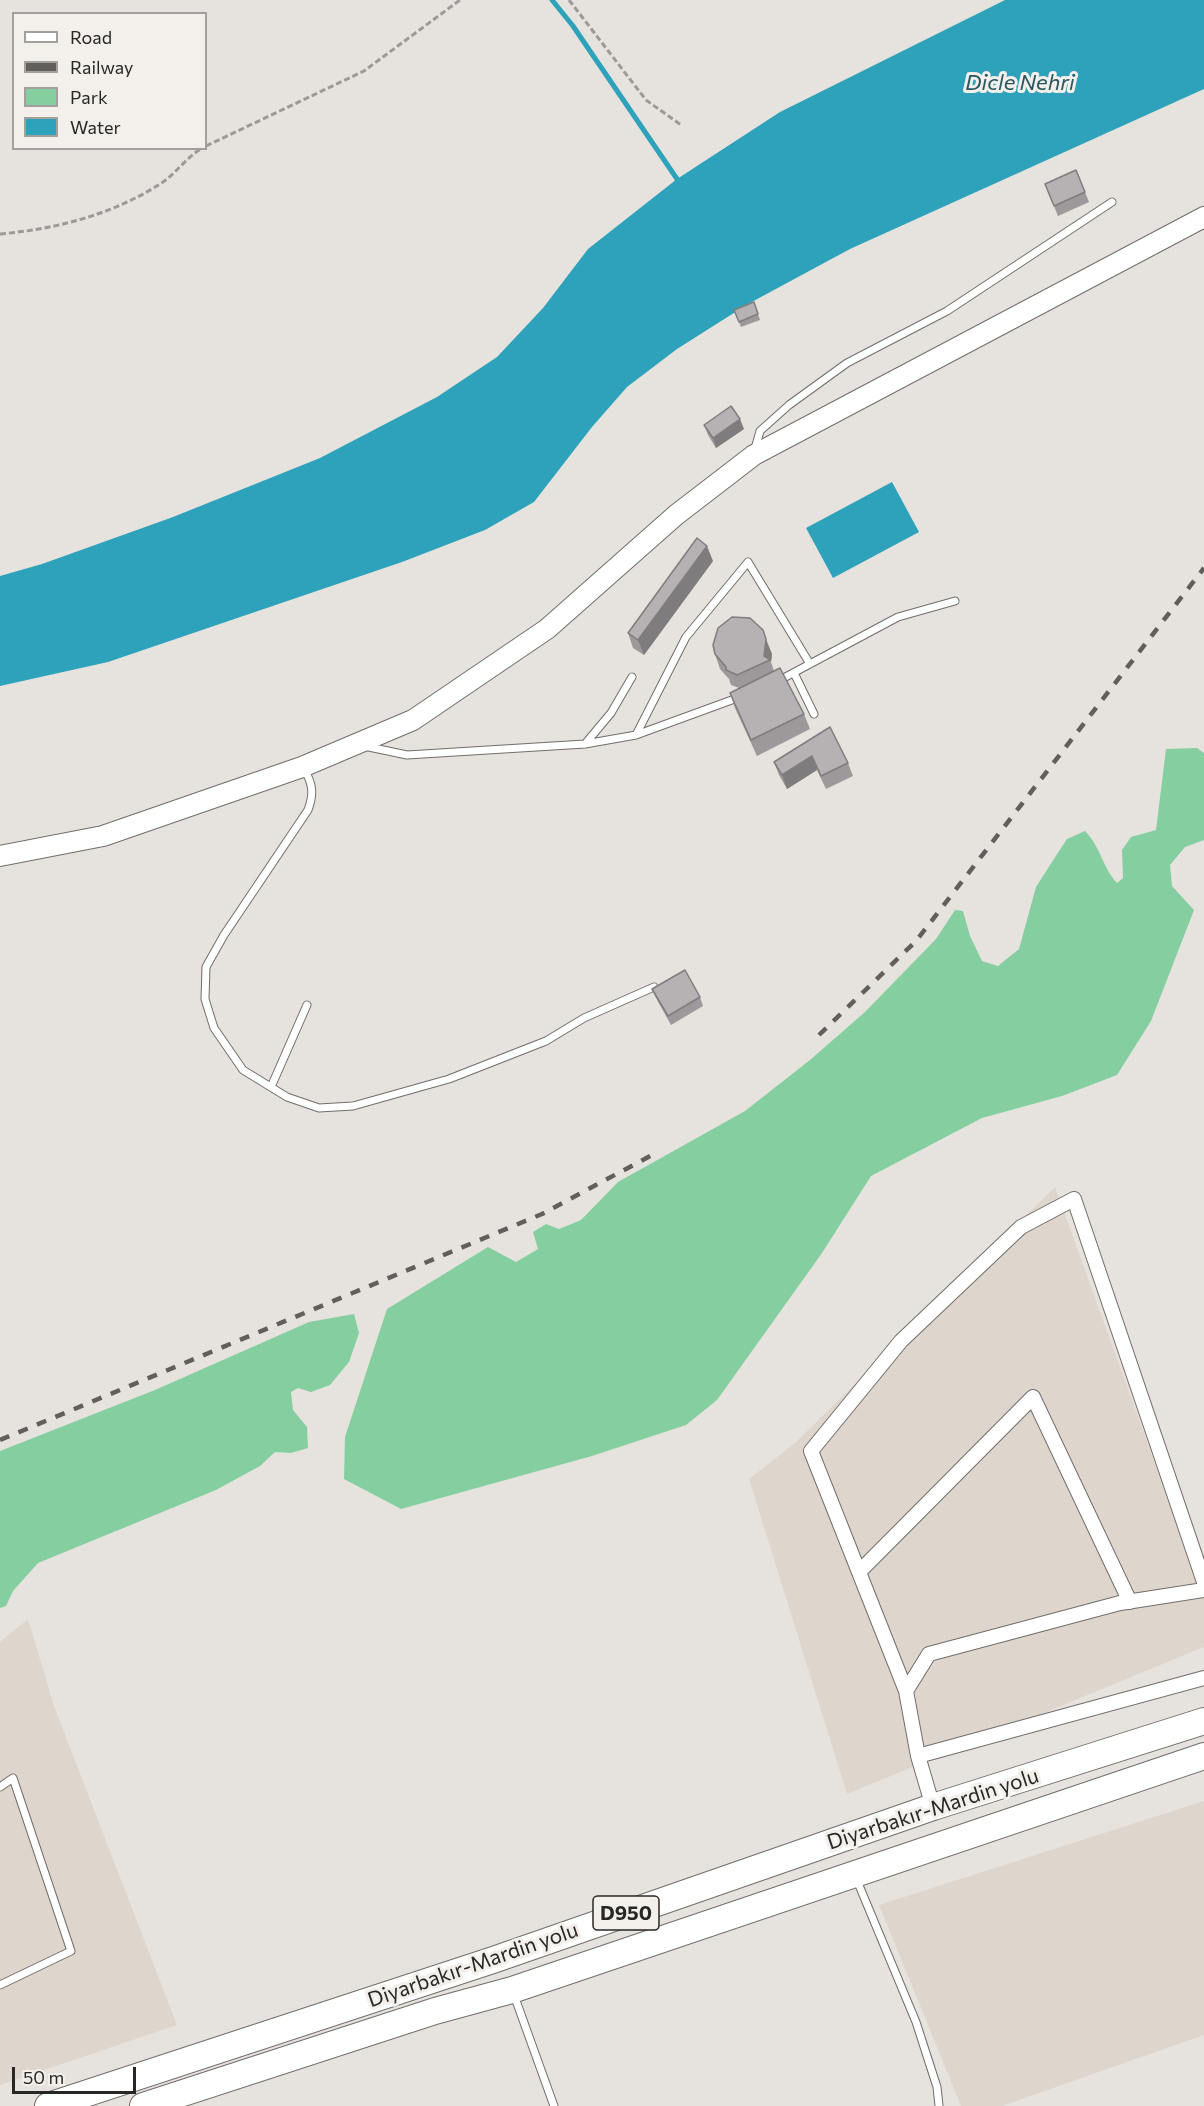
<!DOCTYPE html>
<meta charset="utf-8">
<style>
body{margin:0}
#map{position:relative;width:1204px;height:2106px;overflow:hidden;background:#e6e3de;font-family:Commissioner,sans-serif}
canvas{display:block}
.legend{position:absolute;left:12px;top:12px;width:195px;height:138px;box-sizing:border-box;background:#f3f0eb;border:2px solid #a2a09c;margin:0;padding:8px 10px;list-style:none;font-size:18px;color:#282725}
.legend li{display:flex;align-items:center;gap:12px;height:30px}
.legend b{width:30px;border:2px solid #a2a09c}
.scale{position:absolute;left:12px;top:2067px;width:124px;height:27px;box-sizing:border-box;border:3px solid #282725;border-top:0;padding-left:8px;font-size:18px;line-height:21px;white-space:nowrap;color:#282725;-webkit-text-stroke:4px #f3f0eb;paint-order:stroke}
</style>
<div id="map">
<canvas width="1204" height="2106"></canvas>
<ul class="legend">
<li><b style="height:8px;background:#fff"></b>Road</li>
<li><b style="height:8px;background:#615f5c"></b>Railway</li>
<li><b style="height:16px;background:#85cea0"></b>Park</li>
<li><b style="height:16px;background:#2ea2ba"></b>Water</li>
</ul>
<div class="scale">50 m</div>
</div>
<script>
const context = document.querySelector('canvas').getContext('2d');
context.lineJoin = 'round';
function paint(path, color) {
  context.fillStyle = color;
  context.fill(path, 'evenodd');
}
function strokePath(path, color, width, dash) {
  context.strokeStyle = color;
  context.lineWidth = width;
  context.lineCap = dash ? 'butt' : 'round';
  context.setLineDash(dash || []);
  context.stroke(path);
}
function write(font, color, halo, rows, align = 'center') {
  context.font = font + ' Commissioner,sans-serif';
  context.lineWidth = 6;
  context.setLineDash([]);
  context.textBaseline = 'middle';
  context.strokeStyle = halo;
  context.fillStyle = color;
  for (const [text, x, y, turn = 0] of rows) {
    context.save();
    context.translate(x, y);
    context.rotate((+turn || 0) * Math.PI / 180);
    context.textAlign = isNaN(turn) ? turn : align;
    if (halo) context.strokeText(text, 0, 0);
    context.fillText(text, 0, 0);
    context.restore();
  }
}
const built = new Path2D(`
 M1055 1187 1204 1599V1647L847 1794 749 1479 795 1443Z
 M28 1619 54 1706 177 2025 0 2085V1642Z
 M1204 1801V2035L1002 2106H961L879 1905Z`);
const green = new Path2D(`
 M1197 748 1204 753V840L1185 847 1170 865 1172 886 1194 910 1151 1021 1117 1075 1062 1096 982 1118 871 1176 822 1253 717 1400 686 1425 592 1456 401 1509 344 1479 345 1437 387 1309 488 1247 516 1262 538 1249 533 1232 546 1224 559 1229 581 1220 618 1182 745 1111 810 1060 865 1012 936 939 955 910 963 911 970 936 982 961 998 966 1019 949 1036 887 1052 862 1067 839 1085 831C1100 846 1103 868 1117 883L1123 878 1122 850 1131 837 1156 830 1166 749Z
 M354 1314 359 1333 349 1362 330 1385 311 1392 298 1388 291 1392 293 1410 307 1427 308 1448 291 1453 275 1452 260 1466 216 1490 38 1563 13 1591 6 1606 0 1608V1451L155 1390 309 1322Z`);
const water = new Path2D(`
 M1005 0H1204V89L850 249 748 304 677 349 627 387 592 427 534 502 485 530 402 562 108 662 0 686V576L42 564 173 517 320 458 437 397 497 357 543 308 588 249 677 179 780 112Z
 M892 482 919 532 833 578 806 528Z`);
const stream = new Path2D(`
 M552 0 573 26 677 179`);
const path = new Path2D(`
 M569 0 646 100 681 125
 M206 146 364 71 460 0
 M0 234C57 229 115 214 163 182 177 172 187 157 202 148`);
const lane = new Path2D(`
 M755 449 760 431 789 405 847 363 947 311 1112 202
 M794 673 814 714
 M778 681 898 617 955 601
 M636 735 686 637 748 562 810 664
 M585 744 611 713 632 677
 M364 746 407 755 585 744 636 735 740 697
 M304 769C313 784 314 794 308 810L224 935 206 967 205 999 214 1028 243 1070 287 1097 319 1108 353 1106 449 1079 546 1041 584 1018 654 987
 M271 1087 307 1005
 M0 1787 13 1778 71 1951 0 1985
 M856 1878 916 2022 937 2087 939 2106
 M514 1995 554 2106`);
const street = new Path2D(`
 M859 1572 1033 1397 1130 1602
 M906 1691 929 1654 1120 1603 1204 1590
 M918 1756 1204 1678
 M933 1807 918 1756 906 1691 811 1451 901 1341 1021 1227 1074 1199 1204 1582`);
const secondary = new Path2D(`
 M0 856 103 836 302 767 413 720 547 629 676 515 754 455 1204 217`);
const highway = new Path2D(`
 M48 2106 493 1960 933 1807 1204 1721
 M143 2106 435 2011 512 1990 1204 1756`);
const rail = new Path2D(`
 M819 1035 916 941 1204 568
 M0 1440 542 1214 652 1155`);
const wall = new Path2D(`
 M1045 184 1085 192 1089 202 1058 216Z
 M754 302 760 320 741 327 734 310Z
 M704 425 744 429 716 448 708 435Z
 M713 561 644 655 633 648 628 633Z
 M715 654H772L771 662 774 671 804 714 810 729 757 756 735 708 730 693 739 688 731 685 729 679 720 669Z
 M830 727 848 763 853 776 826 789 817 770 787 789 779 775 774 762Z
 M652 989 700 997 703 1006 671 1025 656 998Z`);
const shadedWall = new Path2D(`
 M740 419 744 429 716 448 713 438Z
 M707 546 713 561 644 655 638 640Z
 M766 639 772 654 771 662 770 660 764 656Z
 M812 756 817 770 787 789 782 775Z`);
const building = new Path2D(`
 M1076 170 1085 192 1054 206 1045 184Z
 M754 302 758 314 739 322 734 310Z
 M731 406 740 419 713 438 704 425Z
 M697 538 707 546 638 640 628 633Z
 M732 617 750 618 763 630 766 639 764 656 770 660 737 675 726 670V667L715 654 713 645 718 628Z
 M780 668 804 714 751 740 730 693Z
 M830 727 848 763 821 776 812 756 782 775 774 762Z
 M685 970 700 997 668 1016 652 989Z`);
const shields = [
 [626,1913,66]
];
const shieldNames = [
 ["D950",626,1913]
];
const streetNames = [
 ["Diyarbakır-Mardin yolu",933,1809,-18],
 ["Diyarbakır-Mardin yolu",473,1965,-19]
];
const waterNames = [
 ["Dicle Nehri",1020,83]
];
paint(built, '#ded6cc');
paint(green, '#85cea0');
paint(water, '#2ea2ba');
strokePath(stream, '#2ea2ba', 5);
strokePath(lane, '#716e6a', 9);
strokePath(street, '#716e6a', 16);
strokePath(secondary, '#716e6a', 22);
strokePath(highway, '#716e6a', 28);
strokePath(path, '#9c9996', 3, [6, 3]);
strokePath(lane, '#fff', 7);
strokePath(street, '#fff', 14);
strokePath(secondary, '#fff', 20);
strokePath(highway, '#fff', 26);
strokePath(rail, '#615f5c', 4.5, [10, 10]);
paint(wall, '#9d989a');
paint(shadedWall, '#7f7c7d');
paint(building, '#b6b1b3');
strokePath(building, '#7f7c7d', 1.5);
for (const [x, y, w] of shields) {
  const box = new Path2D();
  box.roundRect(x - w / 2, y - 17, w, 34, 4.5);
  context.fillStyle = '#f3f0eb';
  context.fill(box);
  strokePath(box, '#282725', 1.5);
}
write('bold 20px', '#282725', null, shieldNames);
write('21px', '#282725', '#f3f0eb', streetNames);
write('italic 22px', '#285762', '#f3f0eb', waterNames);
</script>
